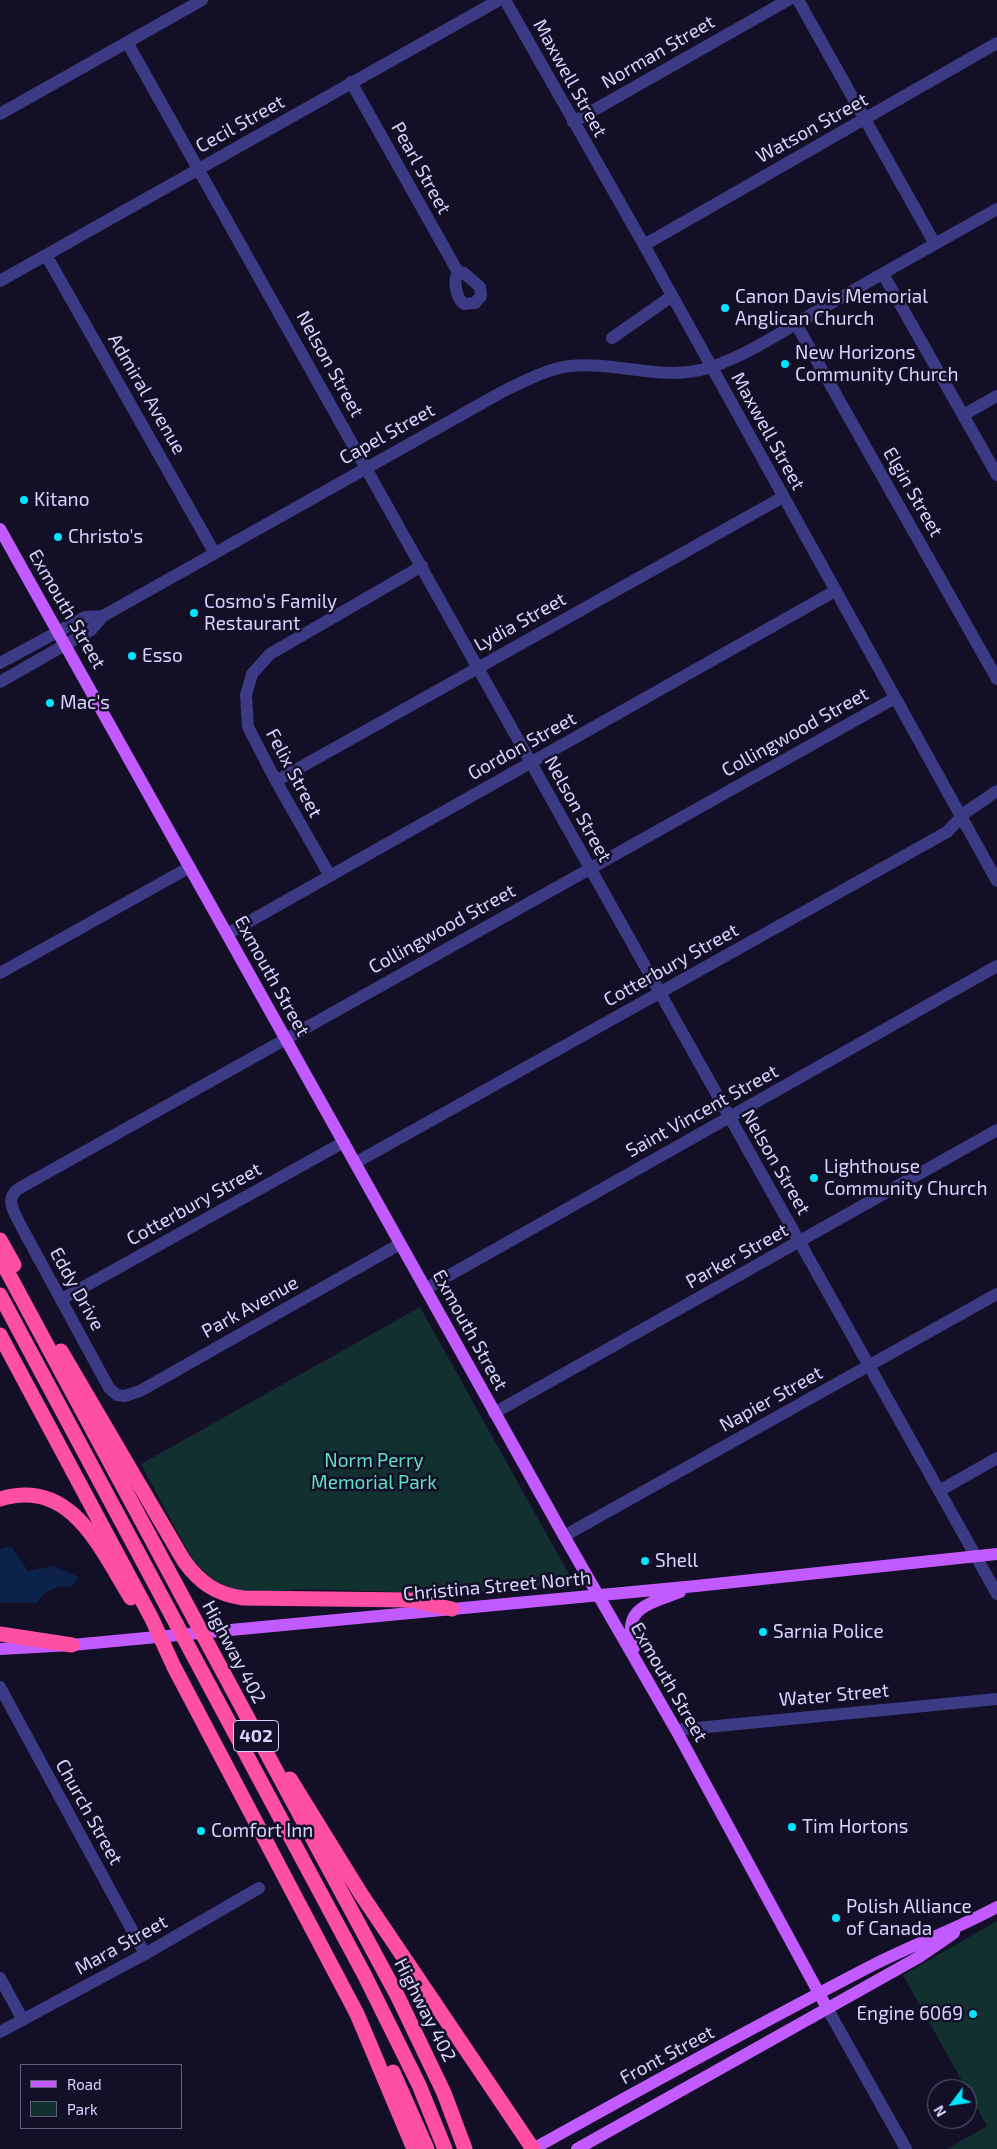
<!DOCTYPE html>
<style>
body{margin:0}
#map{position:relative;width:997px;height:2149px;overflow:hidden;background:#130f26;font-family:"Exo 2",sans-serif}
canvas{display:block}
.legend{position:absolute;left:20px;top:2064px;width:162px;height:65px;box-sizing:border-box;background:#130f26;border:1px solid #625e7d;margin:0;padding:6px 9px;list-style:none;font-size:15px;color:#d9d4ff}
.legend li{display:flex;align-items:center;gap:10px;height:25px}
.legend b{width:25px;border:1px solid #625e7d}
.north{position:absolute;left:927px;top:2079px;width:50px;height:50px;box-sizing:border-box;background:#130f26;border:1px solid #625e7d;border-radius:50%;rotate:239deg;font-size:14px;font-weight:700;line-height:20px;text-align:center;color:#d9d4ff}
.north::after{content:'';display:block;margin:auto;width:18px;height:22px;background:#00e5ff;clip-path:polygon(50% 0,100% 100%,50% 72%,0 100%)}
</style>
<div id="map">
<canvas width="997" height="2149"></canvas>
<ul class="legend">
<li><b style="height:6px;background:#c25bff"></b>Road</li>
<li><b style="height:14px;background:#12302f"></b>Park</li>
</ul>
<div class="north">N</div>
</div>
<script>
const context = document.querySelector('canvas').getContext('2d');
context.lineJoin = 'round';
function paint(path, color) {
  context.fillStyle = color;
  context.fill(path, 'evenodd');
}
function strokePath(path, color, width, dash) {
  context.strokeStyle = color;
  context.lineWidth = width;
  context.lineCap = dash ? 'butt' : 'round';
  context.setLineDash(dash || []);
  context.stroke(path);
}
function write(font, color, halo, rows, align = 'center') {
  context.font = font + ' "Exo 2",sans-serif';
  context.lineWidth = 5;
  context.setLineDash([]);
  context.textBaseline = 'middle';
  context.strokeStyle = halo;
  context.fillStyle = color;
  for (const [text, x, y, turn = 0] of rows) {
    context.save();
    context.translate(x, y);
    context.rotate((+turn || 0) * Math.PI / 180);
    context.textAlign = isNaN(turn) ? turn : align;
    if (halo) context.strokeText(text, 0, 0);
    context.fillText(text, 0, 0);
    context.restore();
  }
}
const green = new Path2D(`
 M420 1307 574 1583 462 1594 300 1589 268 1592 246 1591 232 1588 212 1579 192 1559 141 1464Z
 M997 1921V2149H947L987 2126 903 1975Z`);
const water = new Path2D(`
 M11 1546 28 1571 52 1566 79 1577 71 1587C57 1585 45 1590 37 1603H0V1549Z`);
const minor = new Path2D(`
 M505 0 644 245 997 881
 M798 0 935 244
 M127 42 997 1594
 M351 82 458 272C453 281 456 298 464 304L475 303 481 296 480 287 464 273 458 272
 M0 114 202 0
 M573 122 788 0
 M644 245 997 43
 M46 255 214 552
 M883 274 997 475
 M0 281 499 0
 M796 324 997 679
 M612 338 672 296
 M963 415 997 396
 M0 663 85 617 103 616
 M0 682 91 630 103 616 128 602 502 392C523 382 546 369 570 366 617 361 661 382 708 368 744 357 787 329 819 310 878 276 938 242 997 209
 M276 781 783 497
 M330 876 276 781 248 727 246 695 252 674 270 654 422 566
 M227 934 835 591
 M0 973 190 867
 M355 1163 947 832 966 812 997 791
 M400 1244 140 1391 125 1396 117 1395 109 1388 21 1226C15 1213 4 1200 18 1189L895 698
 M425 1289 997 966
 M62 1299 344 1142
 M494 1413 997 1130
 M939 1491 997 1458
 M564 1536 997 1294
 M0 1687 145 1954
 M676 1730 997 1699
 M0 1978 23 2020
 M827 2008 906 2149
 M0 2032 145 1954 259 1888`);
const major = new Path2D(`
 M0 529 564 1536 676 1730 827 2008
 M634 1648C621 1608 648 1604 680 1592
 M0 1649 72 1645 696 1586 997 1554
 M533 2149C646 2086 759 2024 873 1965 914 1944 957 1929 997 1907
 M577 2149 919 1957 954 1933`);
const highway = new Path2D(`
 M0 1240 14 1265
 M0 1258 398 1997 444 2093 465 2149
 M0 1295 364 1974 419 2085 445 2149
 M0 1335 152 1619 174 1667 357 2014 414 2149
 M61 1351 184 1561C200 1583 216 1594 243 1598L411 1600 452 1609
 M0 1499C71 1477 100 1548 131 1598
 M0 1634 72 1645
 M290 1779 361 1894 533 2149
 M393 2072 427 2149`);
const markers = [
 [725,308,5,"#00e5ff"],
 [785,364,5,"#00e5ff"],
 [24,500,5,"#00e5ff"],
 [58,537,5,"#00e5ff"],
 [194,613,5,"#00e5ff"],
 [132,656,5,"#00e5ff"],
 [50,703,5,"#00e5ff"],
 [814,1178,5,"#00e5ff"],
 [645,1561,5,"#00e5ff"],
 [763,1632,5,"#00e5ff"],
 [792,1827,5,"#00e5ff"],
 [201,1831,5,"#00e5ff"],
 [836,1918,5,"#00e5ff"],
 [973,2014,5,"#00e5ff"]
];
const shields = [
 [256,1736,45]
];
const shieldNames = [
 ["402",256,1736]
];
const streetNames = [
 ["Norman Street",658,52,-30],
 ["Maxwell Street",570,78,61],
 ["Cecil Street",240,124,-29],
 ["Watson Street",812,128,-29],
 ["Pearl Street",421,168,61],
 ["Nelson Street",330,364,61],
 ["Admiral Avenue",147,394,60],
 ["Maxwell Street",768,431,61],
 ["Capel Street",387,434,-29],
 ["Elgin Street",913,492,60],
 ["Exmouth Street",67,609,60],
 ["Lydia Street",520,622,-29],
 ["Collingwood Street",795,732,-29],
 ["Gordon Street",522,746,-29],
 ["Felix Street",294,773,62],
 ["Nelson Street",578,809,61],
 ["Collingwood Street",442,929,-29],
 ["Cotterbury Street",671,965,-29],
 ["Exmouth Street",272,976,61],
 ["Saint Vincent Street",702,1111,-29],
 ["Nelson Street",776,1162,60],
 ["Cotterbury Street",194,1204,-29],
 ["Parker Street",737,1256,-29],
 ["Eddy Drive",77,1289,61],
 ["Park Avenue",250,1307,-29],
 ["Exmouth Street",470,1330,61],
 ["Napier Street",771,1399,-29],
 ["Christina Street North",497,1586,-5],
 ["Highway 402",234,1652,62],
 ["Exmouth Street",669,1682,60],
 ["Water Street",834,1695,-5],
 ["Church Street",89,1812,61],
 ["Mara Street",121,1945,-29],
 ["Highway 402",425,2010,63],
 ["Front Street",667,2055,-28]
];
const poiNames = [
 ["Canon Davis Memorial",735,297],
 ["Anglican Church",735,319],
 ["New Horizons",795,353],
 ["Community Church",795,375],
 ["Kitano",34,500],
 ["Christo's",68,537],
 ["Cosmo's Family",204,602],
 ["Restaurant",204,624],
 ["Esso",142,656],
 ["Mac's",60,703],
 ["Lighthouse",824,1167],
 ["Community Church",824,1189],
 ["Shell",655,1561],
 ["Sarnia Police",773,1632],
 ["Tim Hortons",802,1827],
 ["Comfort Inn",211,1831],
 ["Polish Alliance",846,1907],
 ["of Canada",846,1929],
 ["Engine 6069",963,2014,"right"]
];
const parkNames = [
 ["Norm Perry",374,1461],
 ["Memorial Park",374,1483]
];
paint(green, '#12302f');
paint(water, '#0c2248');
strokePath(minor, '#3d3a85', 12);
strokePath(major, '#c25bff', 12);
strokePath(highway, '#ff4fa3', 15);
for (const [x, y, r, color] of markers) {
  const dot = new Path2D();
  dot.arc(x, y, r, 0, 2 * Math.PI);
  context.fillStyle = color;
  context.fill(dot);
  strokePath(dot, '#130f26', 2);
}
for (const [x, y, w] of shields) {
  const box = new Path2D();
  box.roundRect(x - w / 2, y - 15.5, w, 31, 4);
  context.fillStyle = '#130f26';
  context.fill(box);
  strokePath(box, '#d9d4ff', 1);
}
write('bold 18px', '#d9d4ff', null, shieldNames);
write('19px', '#d9d4ff', '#130f26', streetNames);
write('19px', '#d9d4ff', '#130f26', poiNames, 'left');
write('19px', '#5fe0c0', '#130f26', parkNames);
</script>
